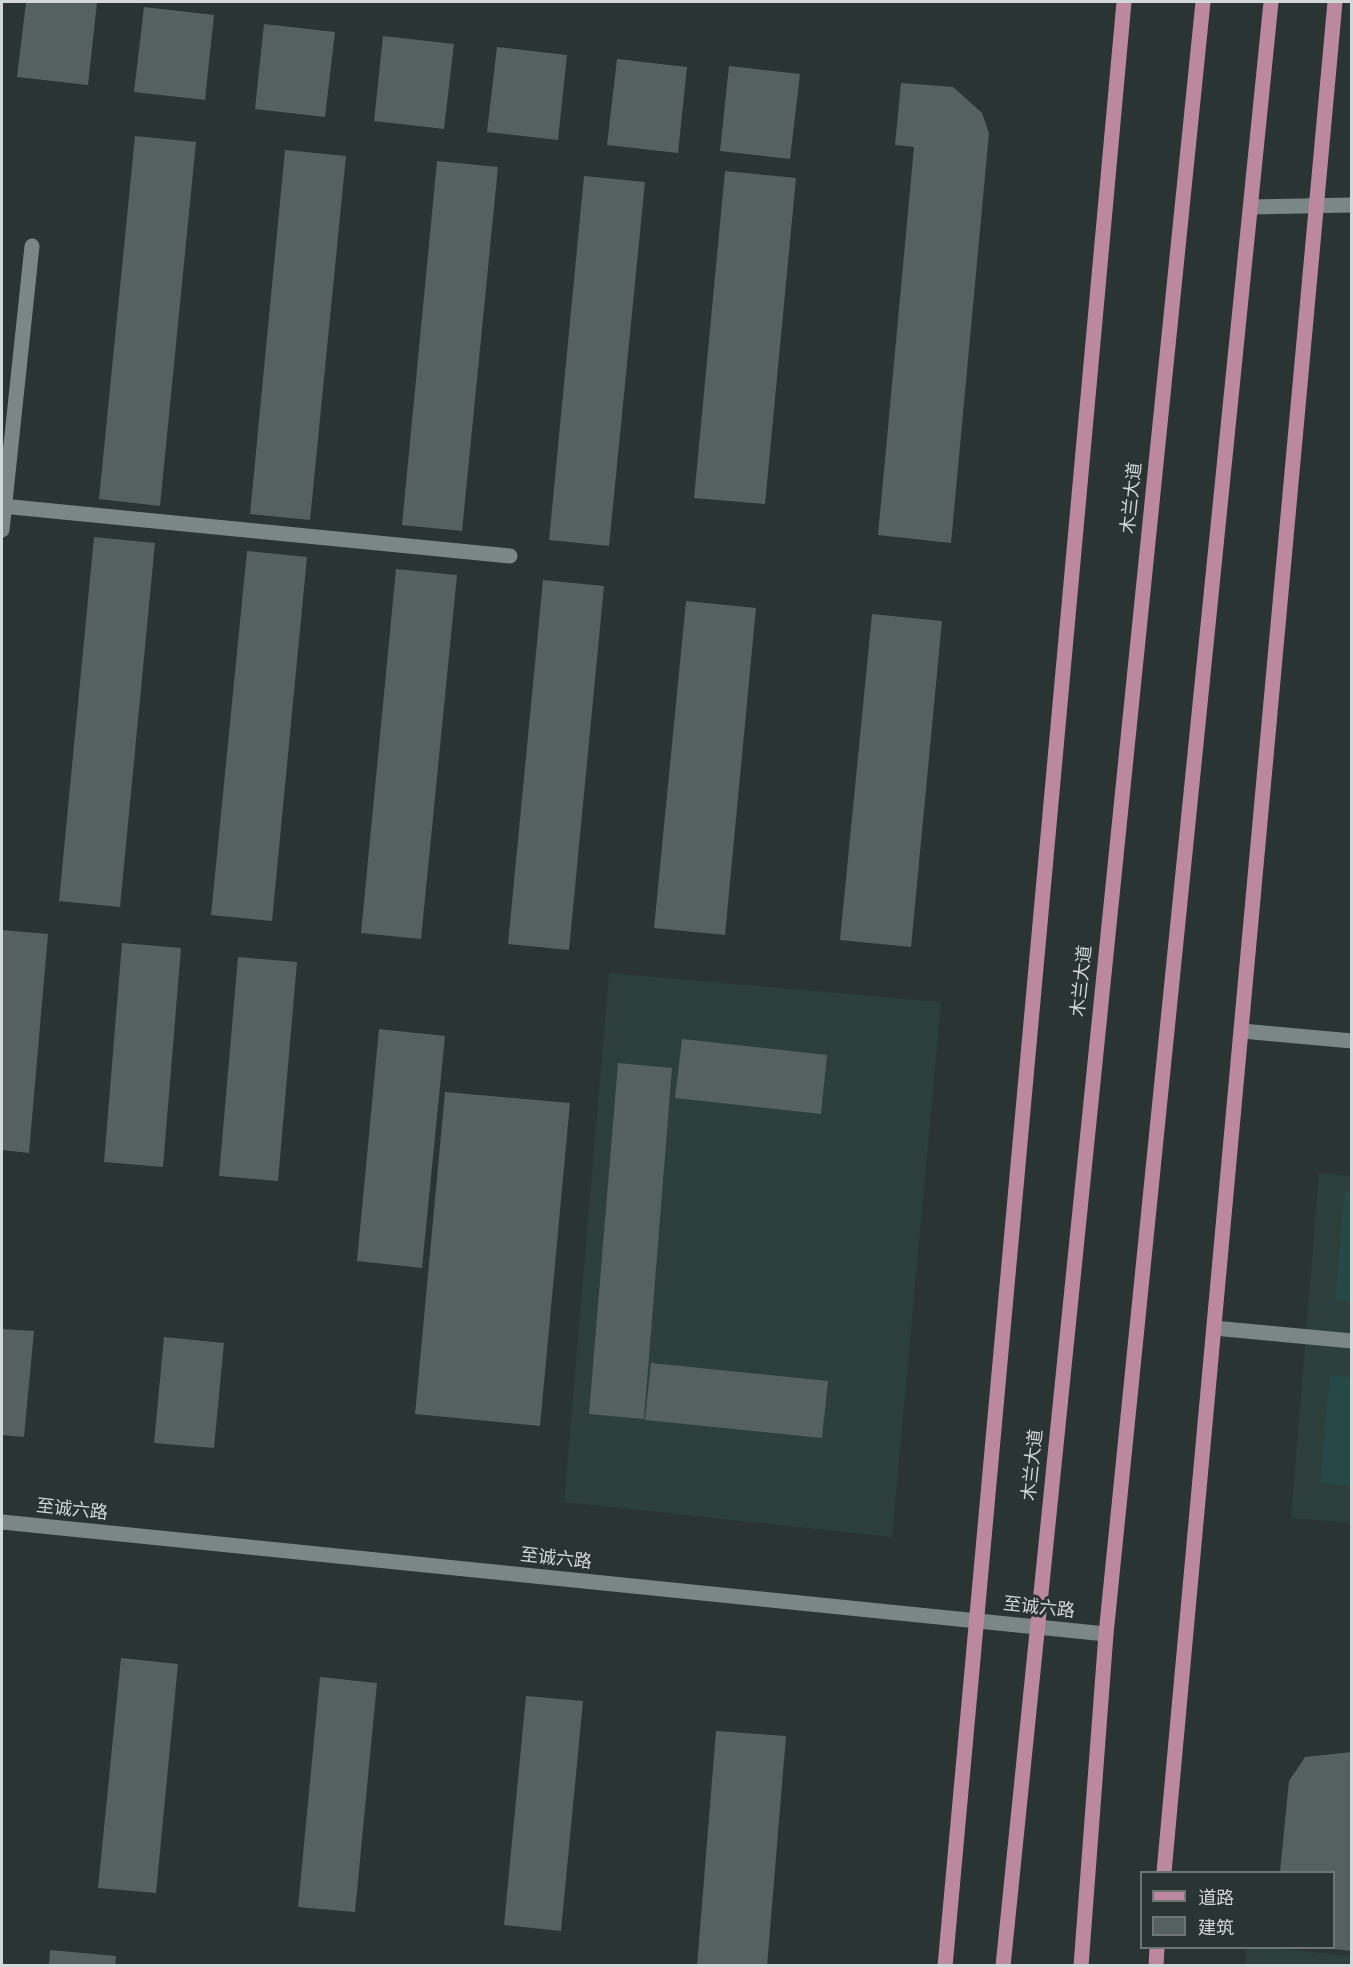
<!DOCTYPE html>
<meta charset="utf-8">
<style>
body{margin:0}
#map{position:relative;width:1353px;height:1967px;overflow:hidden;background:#293433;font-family:Lora,"Noto Sans SC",serif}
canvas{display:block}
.frame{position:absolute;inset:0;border:3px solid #d2d8d8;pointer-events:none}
.legend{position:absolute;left:1140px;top:1871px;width:195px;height:78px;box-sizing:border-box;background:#293433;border:2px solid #6d7675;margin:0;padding:8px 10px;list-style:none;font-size:18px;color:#d2d8d8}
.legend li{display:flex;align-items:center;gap:12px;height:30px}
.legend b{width:30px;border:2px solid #6d7675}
</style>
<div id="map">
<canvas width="1353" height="1967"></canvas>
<div class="frame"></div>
<ul class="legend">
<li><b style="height:8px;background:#bb889f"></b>道路</li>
<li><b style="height:16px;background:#556160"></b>建筑</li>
</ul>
</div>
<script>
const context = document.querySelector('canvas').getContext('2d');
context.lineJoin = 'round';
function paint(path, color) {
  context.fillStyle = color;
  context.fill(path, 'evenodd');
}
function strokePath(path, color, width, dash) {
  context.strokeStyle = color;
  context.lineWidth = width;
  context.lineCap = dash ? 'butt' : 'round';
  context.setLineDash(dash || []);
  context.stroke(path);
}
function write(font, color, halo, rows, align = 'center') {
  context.font = font + ' Lora,"Noto Sans SC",serif';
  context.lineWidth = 6;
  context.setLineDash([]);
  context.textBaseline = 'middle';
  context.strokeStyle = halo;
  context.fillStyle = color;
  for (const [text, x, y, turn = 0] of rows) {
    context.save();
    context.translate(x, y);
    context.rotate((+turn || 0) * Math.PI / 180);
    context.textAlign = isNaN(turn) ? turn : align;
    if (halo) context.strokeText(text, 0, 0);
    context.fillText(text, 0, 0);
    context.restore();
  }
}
const built = new Path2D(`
 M609 973 941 1002 892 1537 564 1502Z
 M1319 1173 1351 1176V1523L1291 1518Z
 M1246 1948H1274L1351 1956V1965H1245Z`);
const green = new Path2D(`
 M1345 1192H1351V1302L1335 1300Z
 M1330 1375 1351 1377V1486L1320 1483Z`);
const building = new Path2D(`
 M26 2H97L88 85 17 77Z
 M144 7 214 15 205 100 134 92Z
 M264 24 335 32 325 117 255 109Z
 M383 36 454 44 444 129 374 121Z
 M497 47 567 55 558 140 487 132Z
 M617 59 687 67 678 153 607 145Z
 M729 66 800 74 790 159 720 151Z
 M901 83 953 87 982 113 989 133 951 543 878 535 914 147 895 145Z
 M135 136 196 142 160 506 99 499Z
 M285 150 346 156 310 520 250 514Z
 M437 161 498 167 462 531 402 525Z
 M725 171 796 178 765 504 694 498Z
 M584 176 645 182 609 546 549 540Z
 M94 537 155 543 120 907 59 901Z
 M247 551 307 557 272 921 211 915Z
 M396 569 457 575 421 939 361 933Z
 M543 580 604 586 569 950 508 944Z
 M686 601 756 608 725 935 654 928Z
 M872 614 942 621 911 947 840 940Z
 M2 930 48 934 29 1153 2 1150Z
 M122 943 181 948 163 1167 104 1162Z
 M238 957 297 962 278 1181 219 1176Z
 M379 1029 445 1036 422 1268 357 1261Z
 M682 1039 827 1055 821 1114 675 1098Z
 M618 1063 672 1068 644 1419 589 1414Z
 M445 1092 570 1103 540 1426 415 1414Z
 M2 1329 34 1331 24 1437 2 1435Z
 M164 1337 224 1343 214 1448 154 1443Z
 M651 1363 828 1381 822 1438 645 1420Z
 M121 1658 178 1664 156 1893 98 1888Z
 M320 1677 377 1683 355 1912 298 1907Z
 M526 1696 583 1701 561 1931 504 1925Z
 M716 1731 786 1736 767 1966H697Z
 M1352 1752V1951L1334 1949V1872H1280L1289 1781 1305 1757Z
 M50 1950 116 1956 115 1966H49Z`);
const minor = new Path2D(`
 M1251 207 1352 205
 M2 506 510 556
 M2 530 32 246
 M1242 1031 1352 1041
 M1214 1328 1352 1341
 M2 1522 1106 1634`);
const major = new Path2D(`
 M1164 1872 1335 2
 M945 1966 1124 2
 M1003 1966 1203 2
 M1081 1966 1106 1634 1271 2
 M1156 1966 1157 1948`);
const streetNames = [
 ["木兰大道",1132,498,-84],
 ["木兰大道",1082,981,-84],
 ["木兰大道",1033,1465,-84],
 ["至诚六路",72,1510,6],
 ["至诚六路",556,1559,6],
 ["至诚六路",1039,1608,6]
];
paint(built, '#2c3f3d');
paint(green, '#274846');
paint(building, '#556160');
strokePath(minor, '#7a8786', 15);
strokePath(major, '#bb889f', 15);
write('18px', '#d2d8d8', '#293433', streetNames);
</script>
